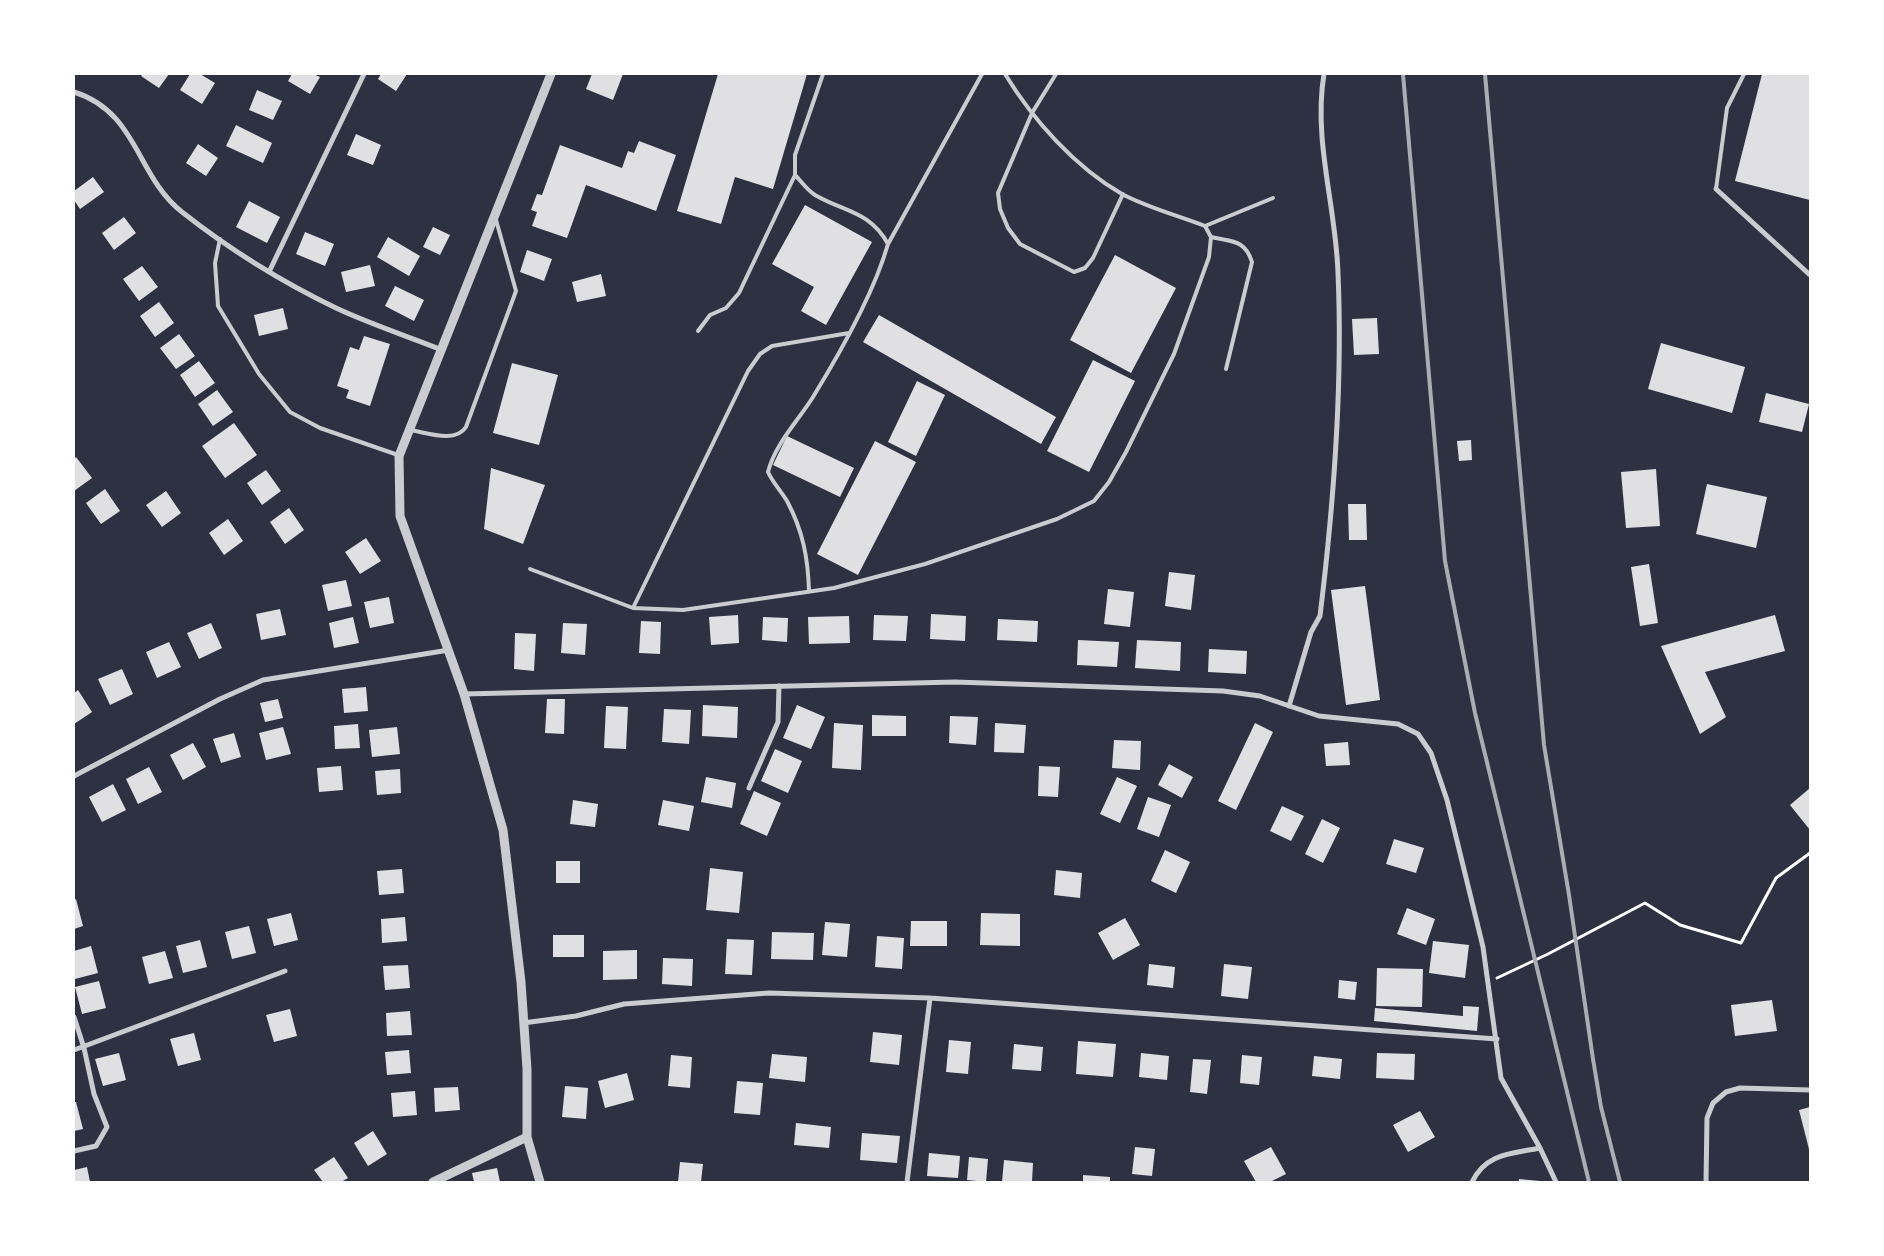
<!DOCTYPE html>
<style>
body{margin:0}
#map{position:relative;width:1884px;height:1256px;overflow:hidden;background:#2d3142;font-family:"Roboto Serif",serif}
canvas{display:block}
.frame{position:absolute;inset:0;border:75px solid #fff;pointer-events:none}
</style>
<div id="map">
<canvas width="1884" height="1256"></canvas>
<div class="frame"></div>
</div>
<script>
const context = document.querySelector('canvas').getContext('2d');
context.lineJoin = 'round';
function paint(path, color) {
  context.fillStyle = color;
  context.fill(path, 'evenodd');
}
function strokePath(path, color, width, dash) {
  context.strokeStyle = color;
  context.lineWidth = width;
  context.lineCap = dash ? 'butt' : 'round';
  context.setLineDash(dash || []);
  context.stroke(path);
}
const building = new Path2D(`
 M143 74H169L159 88 141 76Z
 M190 74H200L215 83 202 104 180 90Z
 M292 74H313L320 77 310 94 288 81Z
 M381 74H407L396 91 378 79Z
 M592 74H623L613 100 586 89Z
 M718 74H807L773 189 735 177 721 224 677 211Z
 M1762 74H1810V200L1735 181Z
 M257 90 282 101 273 120 249 110Z
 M236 125 272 143 263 163 226 146Z
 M356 134 381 145 373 165 347 155Z
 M639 141 676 155 656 211 586 185 567 238 532 226 537 212 531 210 537 194 542 195 560 145 622 168 628 151 634 153Z
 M198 144 218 158 206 176 186 163Z
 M93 177 104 192 80 209 74 200V191Z
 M249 201 280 217 267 243 236 227Z
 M805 205 872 242 826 325 801 311 814 287 772 264Z
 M124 217 136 233 114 250 102 233Z
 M433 227 450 235 440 255 423 247Z
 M305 232 334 244 325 266 296 254Z
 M388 237 420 256 409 276 377 257Z
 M527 250 552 259 544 281 520 272Z
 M1115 255 1176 288 1131 373 1070 340Z
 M370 265 375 286 346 292 341 272Z
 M142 266 158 287 139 301 123 279Z
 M601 274 606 296 577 302 572 282Z
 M395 286 424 300 414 321 385 306Z
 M159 302 174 323 155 337 140 316Z
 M283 308 288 329 259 336 254 315Z
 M879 315 1056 417 1041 444 863 342Z
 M1377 318 1379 354 1354 355 1352 319Z
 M179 334 195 356 176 369 160 348Z
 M364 336 390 344 370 406 346 398 349 390 337 386 350 347 359 350Z
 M1661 343 1745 367 1732 413 1648 389Z
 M1093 360 1135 381 1089 472 1047 451Z
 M199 361 215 383 195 397 180 375Z
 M512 363 558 375 539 445 493 433Z
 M917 381 945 395 916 456 888 442Z
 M217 390 233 412 213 426 198 404Z
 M1766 393 1809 404 1802 432 1759 422Z
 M234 423 257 455 225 478 202 446Z
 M787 436 854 468 840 497 773 465Z
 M1471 440 1472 460 1459 461 1457 441Z
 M875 441 916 462 858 575 817 554Z
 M76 457 92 478 74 491V459Z
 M491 468 545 485 523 544 484 529Z
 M1656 469 1660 526 1626 528 1621 472Z
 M266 470 281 491 262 505 247 483Z
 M1707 484 1767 497 1756 548 1696 534Z
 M105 489 120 511 101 524 86 503Z
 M166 491 181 513 162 527 146 505Z
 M1348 504H1366L1367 540H1349Z
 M289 508 304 530 285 544 270 522Z
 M228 519 243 541 224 555 209 533Z
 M366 538 381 561 360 574 345 552Z
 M1649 564 1658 623 1640 626 1631 567Z
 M1169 572 1195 575 1191 610 1165 606Z
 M346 580 352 606 328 611 322 585Z
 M1365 586 1380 700 1346 705 1331 590Z
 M1108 589 1134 592 1130 627 1104 624Z
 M389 597 394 623 370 628 364 602Z
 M280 609 286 635 261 640 256 614Z
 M931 614 966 616 965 641 930 639Z
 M738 615 739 643 711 645 709 617Z
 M874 615 908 616 906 641 873 640Z
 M1775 615 1785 651 1705 672 1726 717 1700 734 1661 646Z
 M849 616 850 643 809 644 808 617Z
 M353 617 359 643 334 648 329 623Z
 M763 617 788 618 787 642 762 640Z
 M998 619 1038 621 1037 642 997 640Z
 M641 621 661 622 660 654 639 653Z
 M211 623 222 648 199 659 187 633Z
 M563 623 587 624 585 655 561 653Z
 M515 633 536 634 534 671 514 669Z
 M1078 640 1119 642 1117 667 1077 665Z
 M1137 640 1181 642 1180 671 1135 668Z
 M169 642 181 667 157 678 146 652Z
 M1209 649 1247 651 1246 674 1208 672Z
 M122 669 133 694 110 705 98 679Z
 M366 687 368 711 344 713 342 689Z
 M78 690 92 712 74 724V693Z
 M278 699 283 718 265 722 260 703Z
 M547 699H565L564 734 545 733Z
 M703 705 738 707 737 738 702 736Z
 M797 705 825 717 811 749 783 738Z
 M606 706 628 707 626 749 604 748Z
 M664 709 691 710 689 744 662 742Z
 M872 715 906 716V736H872Z
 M950 716 978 717 976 745 949 743Z
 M834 723 863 725 861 770 832 768Z
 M995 723 1026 725 1024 753 994 752Z
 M1255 723 1273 732 1236 810 1218 801Z
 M358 724 360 748 335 749 334 726Z
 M283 727 291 754 266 760 259 733Z
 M397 727 400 754 372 757 369 730Z
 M234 733 241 757 221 763 213 739Z
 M1114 740 1141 741 1140 770 1112 768Z
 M1348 742 1350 765 1326 766 1324 744Z
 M193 743 206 767 183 780 170 755Z
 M775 749 802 761 788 793 761 781Z
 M1169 764 1193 777 1182 798 1158 785Z
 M341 766 343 790 319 792 317 768Z
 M1039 766 1060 767 1058 797 1038 796Z
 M149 767 162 792 138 804 126 779Z
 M400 769 401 793 377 795 375 771Z
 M706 777 736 783 732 808 701 802Z
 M1117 777 1137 786 1120 823 1100 814Z
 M113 784 126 810 102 822 89 797Z
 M1810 788V830L1790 805Z
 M754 791 781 803 767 836 740 824Z
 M1148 797 1171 805 1159 837 1137 829Z
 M573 800 598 804 595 827 570 824Z
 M663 800 694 806 689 831 658 825Z
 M1282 806 1304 816 1291 841 1270 831Z
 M1322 819 1340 828 1323 863 1305 854Z
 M1394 839 1424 848 1416 873 1386 864Z
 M1165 850 1190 862 1176 893 1151 881Z
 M556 861H580V883H556Z
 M710 868 743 872 739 913 706 910Z
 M402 869 404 893 379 895 377 871Z
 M1056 870 1082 873 1080 898 1054 895Z
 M76 899 83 926 74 929V900Z
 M1407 908 1435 919 1426 945 1397 934Z
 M291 913 298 940 274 946 267 919Z
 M981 913 1020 914V946L980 945Z
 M405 917 407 941 382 943 381 919Z
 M1125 918 1140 945 1113 960 1098 933Z
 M911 921H947V946H910Z
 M825 922 850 924 847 957 822 955Z
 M249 926 256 953 232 959 225 932Z
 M772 932 814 933 813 960 771 959Z
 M553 935H584V957H553Z
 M877 936 904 938 902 969 875 967Z
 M727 939 754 940 752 975 725 974Z
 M200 940 207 967 183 973 176 946Z
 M1433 941 1469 945 1465 978 1429 973Z
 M91 946 98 973 75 979 74 951Z
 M637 950V979L603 980V951Z
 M165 951 173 978 149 984 142 957Z
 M663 958 693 959 692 986 662 984Z
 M1149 964 1175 967 1173 988 1147 985Z
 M1224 964 1252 967 1248 999 1221 996Z
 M408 965 410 988 385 990 383 966Z
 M1377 968 1423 969 1422 1007 1376 1006Z
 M1339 980 1357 982 1355 1000 1338 998Z
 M99 981 106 1008 82 1014 75 987Z
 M1772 1000 1777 1031 1735 1036 1731 1005Z
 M1463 1006 1479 1007 1477 1031 1374 1021 1375 1008 1463 1016Z
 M290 1009 297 1036 274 1042 266 1015Z
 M410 1011 412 1035 387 1036 386 1013Z
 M873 1032 902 1035 899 1065 870 1062Z
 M194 1033 201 1060 178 1066 170 1039Z
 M949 1040 971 1042 968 1074 946 1072Z
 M1078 1041 1116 1044 1113 1077 1076 1074Z
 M1014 1044 1043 1047 1041 1071 1012 1069Z
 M409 1050 411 1073 387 1075 385 1052Z
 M119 1053 126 1080 103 1086 95 1059Z
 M1141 1053 1169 1056 1167 1080 1139 1077Z
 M1377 1053 1415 1054 1414 1080 1376 1078Z
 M772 1054 807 1057 805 1082 769 1078Z
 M671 1055 692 1057 690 1088 668 1086Z
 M1242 1055 1262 1057 1259 1085 1240 1083Z
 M1314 1056 1342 1059 1340 1079 1312 1076Z
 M1193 1059 1211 1060 1207 1094 1190 1092Z
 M627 1073 634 1100 605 1108 598 1081Z
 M737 1081 763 1083 760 1115 734 1113Z
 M565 1086 588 1088 586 1119 562 1117Z
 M458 1087 460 1110 435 1112 434 1088Z
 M415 1091 417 1115 393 1117 391 1093Z
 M74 1102H76L83 1129 74 1131Z
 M1810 1107V1153L1799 1110Z
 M1420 1111 1435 1137 1408 1152 1393 1125Z
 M796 1123 831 1127 829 1148 794 1145Z
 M373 1131 387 1154 368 1166 354 1143Z
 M862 1133 900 1136 897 1163 860 1160Z
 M1135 1147 1155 1149 1152 1176 1132 1174Z
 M1271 1147 1286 1174 1270 1182H1256L1244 1161Z
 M929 1153 960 1156 958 1178 927 1176Z
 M334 1157 348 1178 341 1182H323L314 1170Z
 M969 1157 988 1159 986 1182 967 1180Z
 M1004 1160 1033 1163 1032 1182H1002Z
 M680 1162 703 1164 701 1182H678Z
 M87 1167 90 1182H74V1170Z
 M497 1168 500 1182H474L472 1173Z
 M1083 1175 1110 1177V1182H1083Z
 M1519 1179 1540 1181V1182H1519Z`);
const path = new Path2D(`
 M1497 978 1548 954 1645 903 1680 925 1741 943 1776 878 1810 853`);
const service = new Path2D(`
 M1056 74 1032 113 998 193 1000 209 1008 228 1020 244 1074 272 1085 268 1093 258 1123 194
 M1716 189 1727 108 1744 74
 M1205 226 1273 198
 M1211 237C1231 242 1245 239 1252 262L1226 369
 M220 239 215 263 218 306 259 374 290 412 320 428 398 455
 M888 244 982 74
 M698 331 710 315 726 308 739 293 795 175
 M409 430C426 432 455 444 466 427L516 291 496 220
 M530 569 633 608 683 610 834 588 925 564 1057 519 1094 501 1109 482 1126 452 1174 354 1209 257 1211 237 1205 226C1179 216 1146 207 1122 194 1075 167 1033 120 1005 74
 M809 591C808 558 803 531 787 501 781 491 773 483 768 472 775 444 798 421 813 397 840 353 874 293 888 244 870 211 844 212 815 195 807 190 801 181 795 175V155L823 74
 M633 608 748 371 760 354 772 346 849 333`);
const minor = new Path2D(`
 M74 92C138 112 136 176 182 212 229 249 282 282 336 308 370 324 407 336 442 350
 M1716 189 1810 275
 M269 272 364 74
 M464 694 955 682 1223 691 1260 696 1319 716 1398 724 1418 734 1431 753 1447 800 1483 947 1501 1078 1540 1148C1511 1154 1486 1153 1472 1182
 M1289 706 1311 632 1320 616C1334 502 1343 387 1338 273 1336 207 1313 140 1324 74
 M74 776 220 699 263 680 449 650
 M749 788 778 722 779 686
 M74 1017 84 1048 94 1094 107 1127 96 1146 74 1151
 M523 1023 576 1016 624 1004 769 993 930 998 1497 1039
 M74 1050 285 971
 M1540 1148 1556 1182
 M907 1182 930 998
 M1706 1182 1707 1118 1713 1103 1726 1092 1740 1088 1810 1090`);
const tertiary = new Path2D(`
 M433 1182 527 1137
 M540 1182 527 1137V1069L521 982 503 830 464 694 400 516 399 456 551 74`);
const rail = new Path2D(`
 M1403 74 1445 561 1475 713 1589 1182
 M1485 74 1544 745 1569 895 1593 1059 1601 1107 1620 1182`);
paint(building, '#e0e0e3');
strokePath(path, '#fff', 3);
strokePath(service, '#caccd0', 4);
strokePath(minor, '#caccd0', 5);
strokePath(tertiary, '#caccd0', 9);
strokePath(rail, '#abadb3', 4);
</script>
